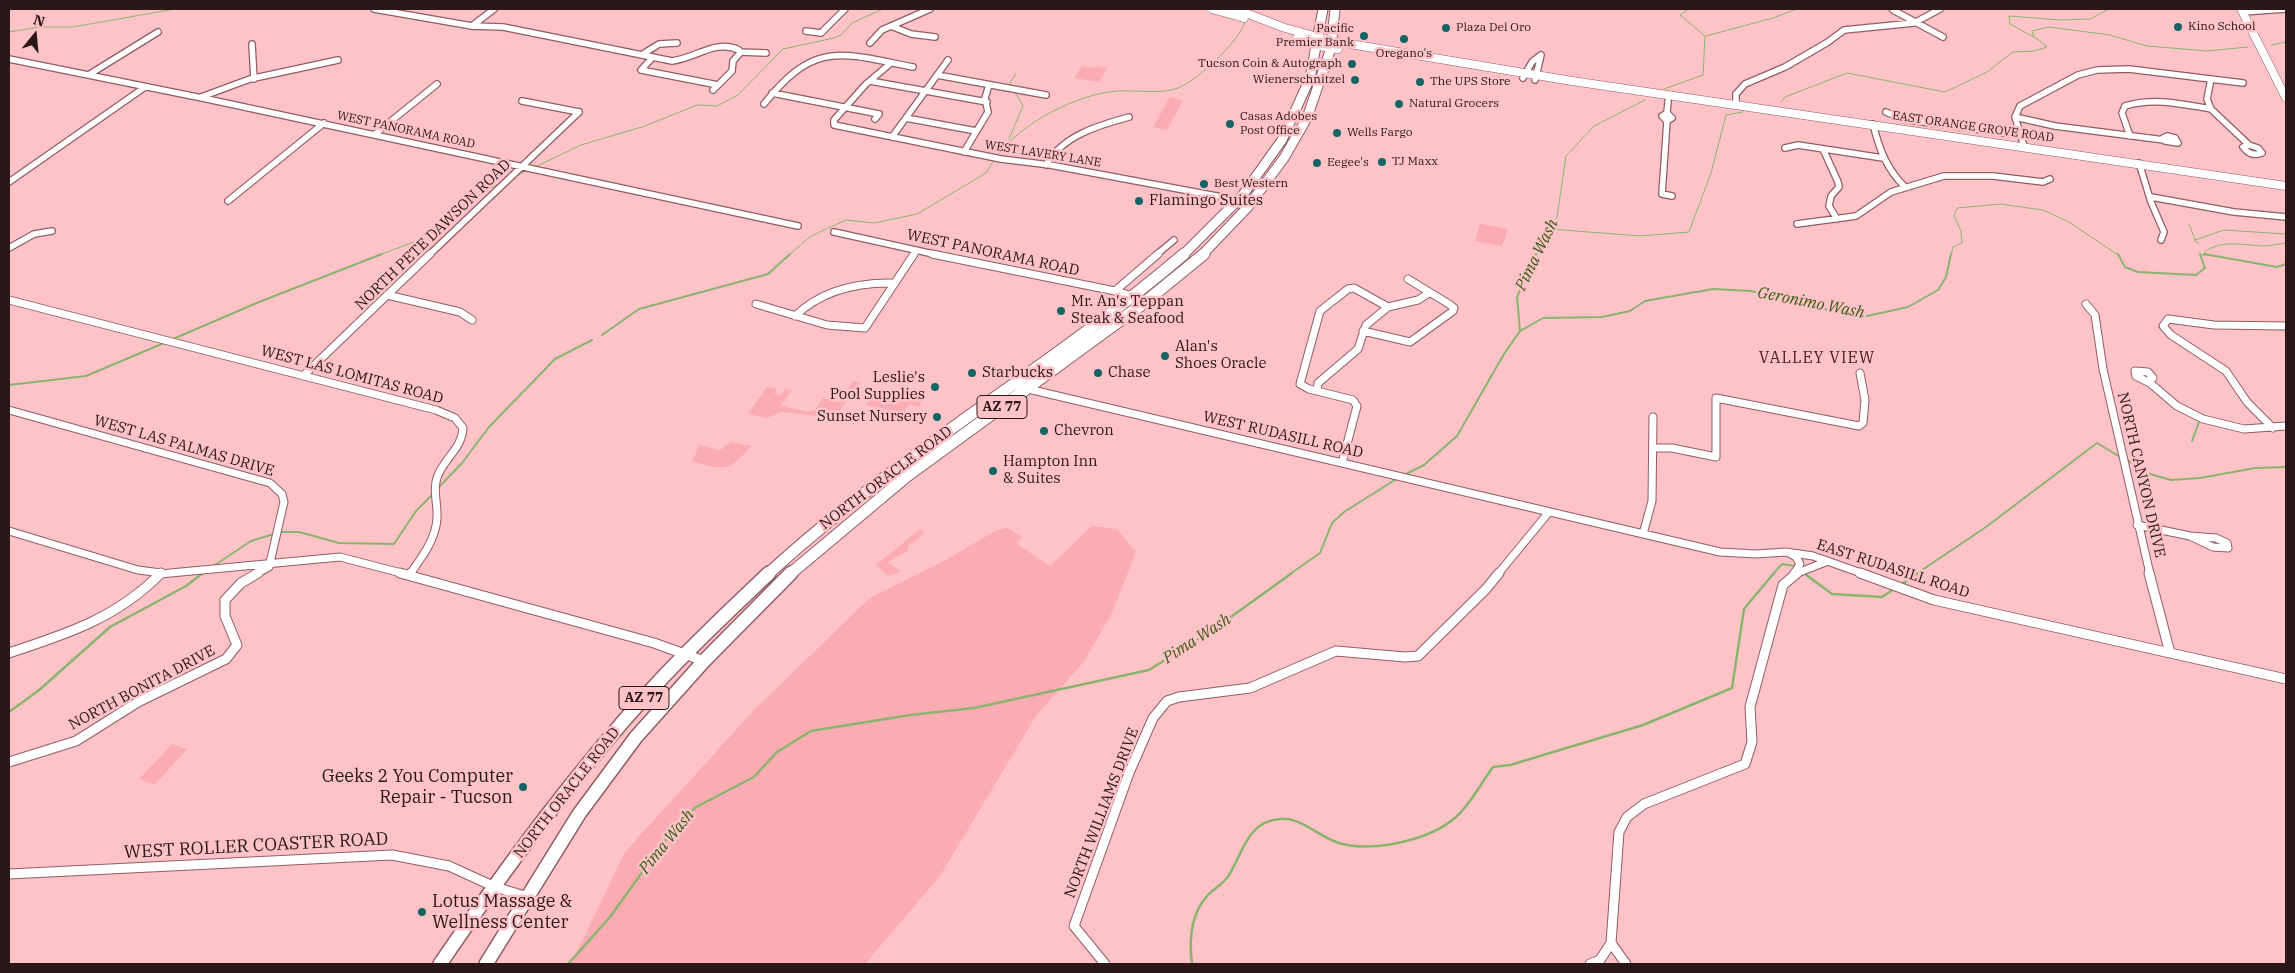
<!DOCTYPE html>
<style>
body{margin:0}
#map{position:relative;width:2295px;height:973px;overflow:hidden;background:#fec3c7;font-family:"IBM Plex Serif",serif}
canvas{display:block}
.frame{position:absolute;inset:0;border:10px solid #2b1618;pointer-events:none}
.north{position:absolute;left:10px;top:10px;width:50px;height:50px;-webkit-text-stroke:4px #fec3c7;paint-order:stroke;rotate:17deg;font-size:14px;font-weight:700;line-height:20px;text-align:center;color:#2b1618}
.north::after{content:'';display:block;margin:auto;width:18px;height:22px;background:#2b1618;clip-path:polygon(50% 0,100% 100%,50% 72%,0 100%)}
</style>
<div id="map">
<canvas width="2295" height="973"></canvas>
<div class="frame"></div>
<div class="north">N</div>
</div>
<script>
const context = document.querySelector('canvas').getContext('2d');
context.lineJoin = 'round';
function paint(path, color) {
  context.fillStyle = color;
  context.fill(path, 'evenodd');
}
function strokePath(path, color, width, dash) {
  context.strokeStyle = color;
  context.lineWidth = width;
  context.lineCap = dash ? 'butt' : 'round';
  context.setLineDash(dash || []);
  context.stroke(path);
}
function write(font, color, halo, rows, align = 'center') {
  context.font = font + ' "IBM Plex Serif",serif';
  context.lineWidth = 5;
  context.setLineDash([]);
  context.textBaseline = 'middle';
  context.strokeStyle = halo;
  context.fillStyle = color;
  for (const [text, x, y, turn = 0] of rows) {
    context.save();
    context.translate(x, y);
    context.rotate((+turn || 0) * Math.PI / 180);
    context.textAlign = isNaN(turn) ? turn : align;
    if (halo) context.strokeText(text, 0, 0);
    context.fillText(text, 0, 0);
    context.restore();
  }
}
const green = new Path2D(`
 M1082 66 1094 68 1096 66 1107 68 1099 82 1074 78Z
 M1170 97 1183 100 1167 130 1153 127Z
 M1480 224 1508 229 1502 246 1475 241Z
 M853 381 859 383 835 418 781 412 767 418 748 414 767 387 777 389 774 393 781 395 785 389 791 391 781 406 809 412 815 410 823 398 837 402 842 400Z
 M875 389 923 400 919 407 909 404 904 413 866 405Z
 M731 442 751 446C729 473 722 470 692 461L700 445 720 450Z
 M1092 526 1117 529 1136 552 1112 613 1083 663 1036 716 940 876 865 964H571L625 852 755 709 870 598 944 561 997 530 1008 528 1022 537 1017 544 1050 566Z
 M920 529 924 533 915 542 909 544 907 551 888 562 901 572 888 576 876 565Z
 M172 744 187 749 155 785 139 779Z`);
const streamFar2 = new Path2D(`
 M9 32 40 27H73L175 9
 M1706 36 1773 18 1797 9
 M2034 37 2032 31 2049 27 2110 35 2147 46 2207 51 2248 47
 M2272 45 2286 42
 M1011 86 1010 83 1016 73
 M1664 89 1703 75 1705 36 1680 15 1689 9
 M1781 102 1785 97 1847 73 1945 92 1987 72 2013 52 2035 51 2047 47 2039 40 2010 24 2009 16 2060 20 2090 19 2109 9
 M1009 139 1023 106 1014 91
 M996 156C1022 123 1076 94 1118 91 1137 90 1156 94 1175 89 1194 84 1240 41 1245 22
 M535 167 581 145 645 126 697 105 717 106 738 95 783 49 834 38 841 35 852 23 883 9
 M514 177 528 170
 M2189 224 2196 242 2199 243
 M1550 229 1640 236 1689 232 1711 173 1726 115 1743 112
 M2195 240 2224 230 2285 234
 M2204 253C2218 239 2245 245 2262 246 2270 246 2278 244 2286 243
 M379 255 414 242 484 191 501 183
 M789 255 811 236 846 220 874 223 917 214 986 173 994 160
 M1535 255 1557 217 1566 156 1594 126 1645 100
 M1951 255 1953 247 1962 243 1961 231 1954 216 1957 208 2000 204 2043 210 2069 222 2118 255
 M2201 255H2211`);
const streamFar1 = new Path2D(`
 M2118 254 2125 267 2138 272 2196 275 2205 268 2200 254
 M2204 254 2277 267 2286 264
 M1520 331 1543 318 1602 317 1630 311 1645 301 1713 289 1751 291 1833 311 1867 316 1908 307 1938 290 1946 277 1951 254
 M602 335 639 309 768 274 790 254
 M173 339 259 302 382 254
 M9 385 86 376 164 343
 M2192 441 2199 422
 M2127 460 2150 474 2171 480 2200 478 2255 468 2286 467
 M1404 475 1424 465 1457 436 1504 354 1520 331 1517 297 1536 254
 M439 487 462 463 489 427 555 359 592 340
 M279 532H299L339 543 394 544 416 511 434 493
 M215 565 251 541 274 534
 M202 574 205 572
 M1290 574 1320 553 1332 523 1344 512 1398 478
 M1773 574 1782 564 1795 566
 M1916 574 1986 527 2097 443 2120 457`);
const stream = new Path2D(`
 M1805 574 1832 594 1882 597 1894 589
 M1902 584 1918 573
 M9 712 38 691 110 627 186 586 203 573
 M568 964 610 917 669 835 696 807 754 777 777 752 811 731 910 715 974 708 1149 670 1210 632 1292 573
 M1192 964C1189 941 1191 914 1207 896 1214 888 1224 884 1229 875 1243 852 1248 821 1280 819 1302 817 1318 837 1339 843 1372 853 1432 840 1457 816 1472 802 1481 783 1493 767L1510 765 1643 725 1732 688 1744 609 1774 573`);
const minorFar2 = new Path2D(`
 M374 9 472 26 503 27 672 61C696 58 716 39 739 50L740 53 733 61 732 71 713 90
 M1893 10 1943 37
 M2243 12 2286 9
 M472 26 494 9
 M891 26 911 34 935 37
 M806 31 821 33 845 9
 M870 43 882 30 930 9
 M252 44 254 79
 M740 52 766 53
 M643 54 659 44 677 43
 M653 57 641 70 718 85
 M9 59 207 99 798 226
 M891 63 866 84 834 120V125L1001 159 1050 165 1222 197 1247 208
 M90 74 158 32
 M937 75 1046 95
 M1523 78 1532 62 1541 55 1535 80
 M2211 79 2207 99 2211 109 2249 145
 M870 81 987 102
 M772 93 879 114 875 119
 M201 97 250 79 338 60
 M522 101 579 112
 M1736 103V94L1745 84 1785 67 1828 42 1844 30 1914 23 1940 9
 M764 104C815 40 840 53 913 67
 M1886 112 1901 119 2020 135
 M1667 113 1662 116 1667 121 1662 194 1672 196
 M2015 117 2055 126 2164 140
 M906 118 976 131
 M1667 121 1672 118 1667 113 1668 101
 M1873 124C1879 148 1886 168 1904 186
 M375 134 437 84
 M2130 136 2122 113 2125 106C2154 97 2182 104 2211 109
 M2167 136 2175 138 2178 143 2165 141 2163 138Z
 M892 137 948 60
 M2249 145 2258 148 2262 153C2254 156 2248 154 2243 147Z
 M2024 146 2015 117 2020 106 2078 75 2097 70 2129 69 2243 83
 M1785 148 1798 145 1883 158
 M1823 149 1838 182 1839 187 1831 196 1829 206 1837 219
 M964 152 988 112 985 98 989 85
 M2139 163 2151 202 2164 232 2161 240
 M1046 165C1062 136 1099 125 1129 117
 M9 182 145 87
 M2151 197 2234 212 2286 217
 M228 201 324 123
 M1797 224 1856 216 1891 192 1944 176H1993L2043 182 2050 179
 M834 232 938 255
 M9 248 34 234 52 231
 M429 255 579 112
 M913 255 916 251
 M1156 255 1174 240`);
const minorFar1 = new Path2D(`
 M932 254 1115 291 1133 296 1144 303
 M1115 291 1158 254
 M387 295 460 312 472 320
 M9 300 436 410 455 418 463 428C462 448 445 458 438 475 432 489 438 504 437 518 436 539 422 557 410 574
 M756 304 827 325 865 328 914 254
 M2086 304 2095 315 2103 369 2150 574
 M795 316C822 290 859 282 895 283
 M1363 331 1410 342 1453 311 1454 308 1449 304 1408 279
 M303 376 430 254
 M2148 381 2153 378 2148 372 2135 371 2136 376 2150 383 2177 406 2203 419 2244 429 2286 426
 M1011 385 1720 552 1756 554 1786 552 1813 556 1864 574
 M1317 391 1318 383 1358 349 1366 325 1388 307 1418 300 1429 293
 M9 410 270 483 282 494 284 502 269 567 256 574
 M2273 428 2247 402 2226 371 2171 335 2163 326 2168 319 2214 325 2286 326
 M1654 448H1672L1716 457V398L1859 426 1863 423 1865 400 1860 373
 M1342 463 1357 406 1353 400 1309 389 1300 384 1320 311 1348 289 1354 288 1388 307
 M2137 525 2190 536
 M9 531 138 570 161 573
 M1643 534 1652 501 1653 417
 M2190 536 2216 538 2227 543 2228 548 2213 547Z
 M1789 553 1796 557 1800 564 1794 574
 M160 574 340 557 405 574
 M1498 574 1549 512
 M1795 574 1828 561`);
const minor = new Path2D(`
 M400 573 654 643 704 661
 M1860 573 1934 600 2286 679
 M2149 573 2170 653
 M410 575 411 573
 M1794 575 1795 573
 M9 653C67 634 117 618 161 573
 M9 762 76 741 138 702 226 659 237 645 225 616V600L241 583 258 573
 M9 874 392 855 449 866 495 887 528 897
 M1611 943 1626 964
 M1105 964 1074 926 1129 773 1153 718 1167 701 1179 697 1250 688 1336 651 1405 657 1418 656 1486 589 1499 573
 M1590 964 1600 960 1611 943 1619 832 1627 817 1644 804 1745 764 1752 742 1750 707 1783 585 1797 573`);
const major = new Path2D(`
 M1212 9 1244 18
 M1235 9 1285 28 1332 41 1572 81 2286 186
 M2241 9 2286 98
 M1297 38 1319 46 1338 49`);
const highwayFar2 = new Path2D(`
 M1183 255 1242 196 1282 140 1310 78 1323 9
 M1202 255 1247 208 1284 158 1307 118 1331 48 1335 9`);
const highwayFar1 = new Path2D(`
 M768 574C897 455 1051 368 1184 254
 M790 574 907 476 1144 303 1204 254`);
const highway = new Path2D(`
 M440 964C505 869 573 776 651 690 688 649 729 611 769 573
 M486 964 579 814 636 737 704 661 791 573`);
const markers = [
 [2178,27,5,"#166564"],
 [1446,28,5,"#166564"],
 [1364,36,5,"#166564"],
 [1404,39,5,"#166564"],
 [1352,64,5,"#166564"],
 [1355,80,5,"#166564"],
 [1420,82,5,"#166564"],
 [1399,104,5,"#166564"],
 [1230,124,5,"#166564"],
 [1337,133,5,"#166564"],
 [1382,162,5,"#166564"],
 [1317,163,5,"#166564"],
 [1204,184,5,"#166564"],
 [1139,201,5,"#166564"],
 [1061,311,5,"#166564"],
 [1165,356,5,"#166564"],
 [972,373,5,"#166564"],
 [1098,373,5,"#166564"],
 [935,387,5,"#166564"],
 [937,417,5,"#166564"],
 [1044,431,5,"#166564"],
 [993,471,5,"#166564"],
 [523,787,5,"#166564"],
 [422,912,5,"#166564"]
];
const farPoinames = [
 ["Kino School",2188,27],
 ["Plaza Del Oro",1456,28],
 ["Pacific",1354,29,"right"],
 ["Premier Bank",1354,43,"right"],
 ["Oregano's",1404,54,"center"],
 ["Tucson Coin & Autograph",1342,64,"right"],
 ["Wienerschnitzel",1345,80,"right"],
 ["The UPS Store",1430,82],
 ["Natural Grocers",1409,104],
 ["Casas Adobes",1240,117],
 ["Post Office",1240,131],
 ["Wells Fargo",1347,133],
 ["TJ Maxx",1392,162],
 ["Eegee's",1327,163],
 ["Best Western",1214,184]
];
const farStreetnames = [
 ["EAST ORANGE GROVE ROAD",1973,127,8],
 ["WEST PANORAMA ROAD",406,130,12],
 ["WEST LAVERY LANE",1043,154,9]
];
const shields = [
 [1002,407,50],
 [644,698,50]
];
const shieldNames = [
 ["AZ 77",1002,407],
 ["AZ 77",644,698]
];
const poiNames = [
 ["Flamingo Suites",1149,201],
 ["Mr. An's Teppan",1071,302],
 ["Steak & Seafood",1071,319],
 ["Alan's",1175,347],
 ["Shoes Oracle",1175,364],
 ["Starbucks",982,373],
 ["Chase",1108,373],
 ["Leslie's",925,378,"right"],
 ["Pool Supplies",925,395,"right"],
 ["Sunset Nursery",927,417,"right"],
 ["Chevron",1054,431],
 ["Hampton Inn",1003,462],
 ["& Suites",1003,479]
];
const streetNames = [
 ["NORTH PETE DAWSON ROAD",433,235,-44],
 ["WEST PANORAMA ROAD",993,253,12],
 ["WEST LAS LOMITAS ROAD",352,375,15],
 ["WEST RUDASILL ROAD",1283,435,13],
 ["WEST LAS PALMAS DRIVE",184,446,16],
 ["NORTH CANYON DRIVE",2141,475,77],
 ["NORTH ORACLE ROAD",886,478,-37],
 ["EAST RUDASILL ROAD",1893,569,18],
 ["NORTH BONITA DRIVE",142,688,-28],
 ["NORTH ORACLE ROAD",567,793,-52],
 ["NORTH WILLIAMS DRIVE",1102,813,-69]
];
const waterNames = [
 ["Pima Wash",1537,255,-64],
 ["Geronimo Wash",1811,303,11],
 ["Pima Wash",1197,639,-33],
 ["Pima Wash",667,842,-51]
];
const neighbourhoodNames = [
 ["VALLEY VIEW",1817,358]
];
const nearPoinames = [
 ["Geeks 2 You Computer",513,777],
 ["Repair - Tucson",513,798],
 ["Lotus Massage &",432,902,"left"],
 ["Wellness Center",432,923,"left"]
];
const nearStreetnames = [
 ["WEST ROLLER COASTER ROAD",256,846,-3]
];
paint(green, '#fbacb3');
strokePath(streamFar2, '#8ab46e', 1);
strokePath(streamFar1, '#8ab46e', 2);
strokePath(stream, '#8ab46e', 2.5);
strokePath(minorFar2, '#905d62', 8);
strokePath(minorFar1, '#905d62', 9);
strokePath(minor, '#905d62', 11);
strokePath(major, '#905d62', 9);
strokePath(highwayFar2, '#905d62', 11);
strokePath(highwayFar1, '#905d62', 13);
strokePath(highway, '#905d62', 16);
strokePath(minorFar2, '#fff', 5.5);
strokePath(minorFar1, '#fff', 7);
strokePath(minor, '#fff', 9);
strokePath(major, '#fff', 8);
strokePath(highwayFar2, '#fff', 9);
strokePath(highwayFar1, '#fff', 11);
strokePath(highway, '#fff', 13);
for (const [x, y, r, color] of markers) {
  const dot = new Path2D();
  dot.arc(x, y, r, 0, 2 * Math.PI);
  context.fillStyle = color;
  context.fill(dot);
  strokePath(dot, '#fec3c7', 2);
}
write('12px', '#2b1618', '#fec3c7', farPoinames, 'left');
write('12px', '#2b1618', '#fec3c7', farStreetnames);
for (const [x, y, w] of shields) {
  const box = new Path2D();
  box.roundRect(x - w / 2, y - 11.5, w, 23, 4);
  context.fillStyle = '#fec3c7';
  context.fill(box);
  strokePath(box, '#2b1618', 1);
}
write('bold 14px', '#2b1618', null, shieldNames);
write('15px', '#2b1618', '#fec3c7', poiNames, 'left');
write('15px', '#2b1618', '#fec3c7', streetNames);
write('italic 16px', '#355b12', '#fec3c7', waterNames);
context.letterSpacing = '1px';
write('16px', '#4c2025', '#fec3c7', neighbourhoodNames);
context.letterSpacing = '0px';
write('18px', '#2b1618', '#fec3c7', nearPoinames, 'right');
write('18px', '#2b1618', '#fec3c7', nearStreetnames);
</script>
